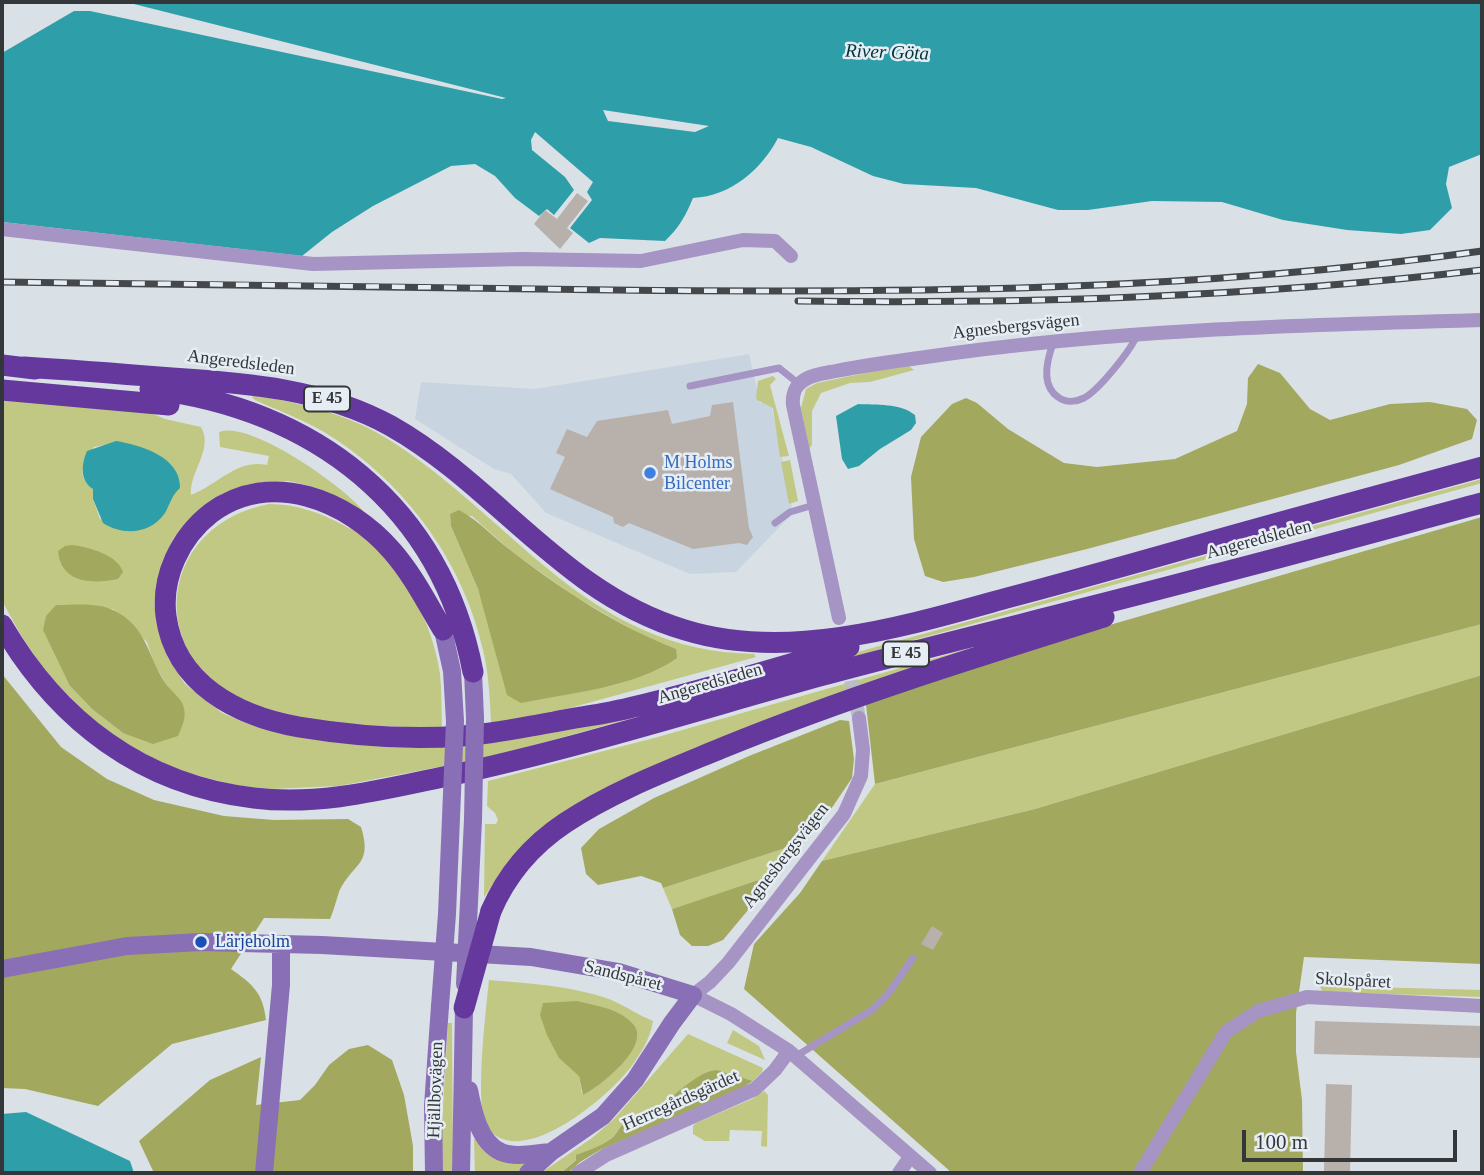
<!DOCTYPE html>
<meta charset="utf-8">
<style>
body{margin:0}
#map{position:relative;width:1484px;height:1175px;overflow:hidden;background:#d9e0e6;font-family:Georgia,serif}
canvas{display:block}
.frame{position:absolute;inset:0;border:4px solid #343739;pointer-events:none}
.scale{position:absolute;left:1242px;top:1130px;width:215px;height:32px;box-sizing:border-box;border:4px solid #343739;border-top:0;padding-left:9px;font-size:21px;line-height:24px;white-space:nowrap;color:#343739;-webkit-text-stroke:5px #e6edf4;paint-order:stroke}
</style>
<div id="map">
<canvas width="1484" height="1175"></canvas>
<div class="frame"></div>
<div class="scale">100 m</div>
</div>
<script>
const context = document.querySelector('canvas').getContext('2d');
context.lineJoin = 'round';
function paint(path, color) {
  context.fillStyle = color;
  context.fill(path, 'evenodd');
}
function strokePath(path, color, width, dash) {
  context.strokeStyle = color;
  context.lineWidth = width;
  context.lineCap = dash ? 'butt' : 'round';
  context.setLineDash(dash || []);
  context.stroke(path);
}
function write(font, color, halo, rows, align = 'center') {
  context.font = font + ' Georgia,serif';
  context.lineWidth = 5;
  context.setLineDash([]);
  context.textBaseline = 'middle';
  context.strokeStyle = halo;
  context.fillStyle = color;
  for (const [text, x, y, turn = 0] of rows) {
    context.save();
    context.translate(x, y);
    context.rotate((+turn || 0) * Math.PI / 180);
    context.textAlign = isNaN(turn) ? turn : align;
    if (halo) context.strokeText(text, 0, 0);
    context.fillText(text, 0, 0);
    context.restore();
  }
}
const built = new Path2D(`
 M749 354 760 403 771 402 793 513 736 572 690 574 546 513 511 474 494 469 415 419 421 382 535 389Z`);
const green = new Path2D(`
 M899 366H909L914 370 870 382 850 383 821 393 812 411V445L809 449 801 408 806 389 817 383Z
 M773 376 776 379 770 385 789 456 780 457 773 408 757 400 756 398 758 381Z
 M255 395C302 404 350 414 391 441 515 520 588 651 754 654L756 657 555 712 491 723C490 700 489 677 484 654 465 565 408 486 332 437 308 421 281 412 255 400L252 397ZM450 514 472 516 511 551 577 598 645 637 675 649 487 618 478 589 451 526Z
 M2 399 146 411 165 419 201 427C214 449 189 472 191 495 218 485 236 459 267 465L269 456 220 447 219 432C249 419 347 488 365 513L329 493 306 485 288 481 262 482 229 492 188 520 173 539 163 561 154 603 163 646 168 658 185 684 222 713 248 724 287 734 366 745 764 678 1482 479V483L491 757 339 786 270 789 235 785 188 773 162 763 123 742 86 714 45 671 22 637 2 601ZM121 442 160 456 171 465 175 492 158 521 142 529 100 519 93 499 94 489C75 477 83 462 94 447ZM56 605 113 609 147 642 154 663 166 684 182 703 123 733 92 709 70 686Z
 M790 460 798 501 789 504 781 462Z
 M269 504C297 504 321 513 345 526 350 529 355 530 359 533 403 562 433 624 440 674 442 692 441 710 442 728 381 726 320 726 262 707 254 705 244 703 237 699 143 646 163 524 269 504Z
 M1482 624V675L1035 809 822 861 875 784Z
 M1002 639 810 707 511 858 484 897 485 824H496L498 820 495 813 487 806 488 781 658 737Z
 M804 842 779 873 672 909 663 888Z
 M1326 974 1331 986 1482 990V997L1323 992 1320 987V980Z
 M489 980C528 983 572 986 609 999 624 1005 638 1015 653 1021 650 1038 643 1050 633 1064 611 1096 517 1175 486 1125 475 1101 486 1010 489 980ZM620 1067 582 1094 579 1076Z
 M448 1023H452L453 1173H442V1124Z
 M733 1030 759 1046 765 1060 727 1043Z
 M688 1034 763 1068 762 1072 753 1081 717 1070 683 1088 655 1109 654 1115 627 1121 615 1136 592 1151 583 1153 561 1173H541L592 1138 615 1118Z
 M764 1091 768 1095 767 1147 761 1146 762 1131 730 1130 729 1141H705L693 1134V1126L696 1123 752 1099Z
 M474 1139H475L528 1162 517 1173H475Z`);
const forest = new Path2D(`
 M1258 364 1280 373 1310 409 1330 420 1390 404 1430 402 1467 409 1477 420 1472 439 1399 465 1087 549 974 577 943 582 925 576 914 539 911 477 921 437 952 404 966 398 977 403 1008 429 1064 463 1097 467 1175 459 1237 431 1247 404 1248 378Z
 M459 510C480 521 495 539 514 553 564 591 617 626 676 649L677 658C637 687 570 693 521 703L507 695 478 589 451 526 450 514Z
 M1482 517V624L875 784 865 696Z
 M72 545C89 547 118 555 123 572L118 579C93 584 61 584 58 551L65 546Z
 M56 605C73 605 99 602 115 611 148 628 147 656 166 684 171 691 180 697 183 705 187 716 183 725 178 736L153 744 123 733 92 709 70 686 43 630 46 616Z
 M2 674 61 747 107 779 154 800 224 816 274 820 348 819 361 827C373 866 353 862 339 892 336 901 334 910 330 919L264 918 231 969C252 984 263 992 266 1020L172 1044 98 1106 25 1089 2 1088Z
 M1482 675V964L1304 957 1296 1013V1052L1302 1100 1303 1173H952L744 989 754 944 800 893 822 861 1035 809Z
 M840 720 849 721 854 759 852 778 827 815 804 842 663 888 661 883 641 876 598 885 586 874 581 848 599 829 654 798 749 756Z
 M779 873 723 940 708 946H692L680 935 672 909Z
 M577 1001C596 1006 618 1008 632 1023 654 1044 601 1086 583 1095L579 1076 559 1058 547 1035 540 1015 543 1003Z
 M368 1045 392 1060 404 1095 413 1146V1173H154L139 1141 210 1080 261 1057 256 1105 300 1100 315 1085 329 1065 349 1049Z
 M717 1070 753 1081 740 1089 600 1150 580 1162 568 1173H561L576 1160V1155C589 1150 600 1147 612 1138 618 1134 620 1124 627 1121 637 1117 646 1119 654 1116L655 1109C672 1099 697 1071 717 1070Z`);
const water = new Path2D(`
 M126 2H1482V154L1449 167 1446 184 1452 208 1430 230 1401 234 1347 230 1283 220 1222 202 1152 201 1088 210H1058L976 188 904 184 873 176 811 147 778 138C761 170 731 196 693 198 686 215 679 228 665 241L600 238 589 243 570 228 592 200 587 192 593 182 535 132 531 140 532 150 565 177 574 190 554 215 547 209 539 216 515 198 495 176 475 164 451 166 373 206 332 232 302 256 2 222V53L74 11H90L502 99 506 98ZM603 110 709 126 695 132 608 121Z
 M858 404C876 405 900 403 915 415L916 423 911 430 880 449 859 466 848 469 842 459 836 416Z
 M116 441C141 445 181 457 180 488 172 495 170 504 165 513 151 534 123 536 103 523L93 499V489C80 481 81 465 87 451Z
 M26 1112 130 1161 134 1173H4L2 1114Z`);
const building = new Path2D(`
 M577 193 588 201 567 228 573 233 560 249 534 224 545 210 557 219Z
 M733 402 749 528 753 537 747 545 739 543 693 549 629 523 623 527 614 523 613 517 550 489 565 457 556 453 567 429 587 437 597 421 668 410 672 424 710 416 712 405Z
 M932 926 943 933 933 950 921 944Z
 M1315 1021 1482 1026V1058L1314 1054Z
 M1326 1084 1352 1085 1350 1173H1324Z`);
const streetTunnel = new Path2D(`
 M847 660 859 718`);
const lane = new Path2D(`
 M1054 341C1047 359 1040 385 1058 397 1066 403 1076 402 1084 398 1099 390 1131 350 1137 335
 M690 386 779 368 799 384
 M775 523 790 512 814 505
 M796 1056 872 1010 888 994 913 958`);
const street = new Path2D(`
 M2 229 313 264 522 259 641 261 743 240 775 241 791 256
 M839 618 793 405C792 393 795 385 806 379 814 374 826 373 836 371 866 365 896 361 926 357 1110 330 1296 325 1482 320
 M859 718 863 750 861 776 844 814 728 963 710 982 693 995 731 1014 789 1051 930 1173
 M578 1173 606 1155 755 1089 775 1070 789 1051
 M899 1173 910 1157
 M1140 1173 1226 1032 1258 1011 1307 997 1482 1006`);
const secondary = new Path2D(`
 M443 630 452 671 455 721
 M473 672 475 718
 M2 969 127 946 201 942 322 945 531 957 619 972 693 995 672 1023 635 1080 603 1116 551 1152 528 1173
 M469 1090C473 1111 479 1142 501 1152 515 1158 536 1153 551 1152
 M264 1173 281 985V944
 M434 1173 433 1106 440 1006
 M461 1173 464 1008`);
const highway = new Path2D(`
 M2 365 35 369
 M24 367C73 370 123 374 172 378 247 383 324 389 391 426 497 486 563 594 685 630 788 662 906 626 1007 598 1068 582 1128 565 1188 548 1286 520 1384 494 1482 467
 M150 389C313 408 441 505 473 672
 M2 390 169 405
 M2 625C58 721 142 785 254 798 318 806 381 790 443 777 570 750 694 711 820 676 950 641 1082 610 1213 575 1303 552 1393 527 1482 503
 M443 630C427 603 413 575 392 551 348 500 271 469 211 513 180 537 161 577 166 616 175 684 237 716 299 727 353 736 408 740 462 736 493 734 524 727 554 722 579 717 605 714 629 708 703 691 776 668 849 647
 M491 911C506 876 532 845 565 823 613 791 669 770 722 748 847 697 976 657 1104 617`);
const rail = new Path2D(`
 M2 282C205 284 409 287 613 290 906 293 1191 292 1482 251
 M798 301C1029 304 1253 297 1482 270`);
const secondaryBridge = new Path2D(`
 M465 984 473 820 475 718
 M440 1006 447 914 455 721`);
const highwayBridge = new Path2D(`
 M464 1008 491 911`);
const markers = [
 [650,473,7,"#3f7fe0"],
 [201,942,7,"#1a4fb4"]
];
const shields = [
 [327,399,46],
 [906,654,46]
];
const shieldNames = [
 ["E 45",327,399],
 ["E 45",906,654]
];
const streetNames = [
 ["Agnesbergsvägen",1016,327,-6],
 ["Angeredsleden",241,363,7],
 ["Angeredsleden",1259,540,-15],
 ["Angeredsleden",710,684,-16],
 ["Agnesbergsvägen",786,856,-52],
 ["Sandspåret",623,976,14],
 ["Skolspåret",1353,981,3],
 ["Hjällbovägen",436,1090,-88],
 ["Herregårdsgärdet",681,1101,-24]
];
const shopNames = [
 ["M Holms",664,463],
 ["Bilcenter",664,484]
];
const transitNames = [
 ["Lärjeholm",215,942]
];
const waterNames = [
 ["River Göta",887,53,2]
];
paint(built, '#c8d5e0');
paint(green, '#c1c883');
paint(forest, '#a2a95f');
paint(water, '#2e9fa9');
paint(building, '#b8b0ab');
strokePath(streetTunnel, '#b8bec3', 14, [14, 7]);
strokePath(lane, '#a594c4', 7);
strokePath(street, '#a594c4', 14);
strokePath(secondary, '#896fb5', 18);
strokePath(highway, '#64389d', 21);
strokePath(rail, '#45484b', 7);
strokePath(rail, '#e6edf4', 4.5, [13]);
strokePath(secondaryBridge, '#896fb5', 18);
strokePath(highwayBridge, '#64389d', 21);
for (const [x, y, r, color] of markers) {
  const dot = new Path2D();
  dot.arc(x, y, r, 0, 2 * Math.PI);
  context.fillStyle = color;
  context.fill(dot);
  strokePath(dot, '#e6edf4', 2.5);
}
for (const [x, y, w] of shields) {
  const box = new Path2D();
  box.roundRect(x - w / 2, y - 12.5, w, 25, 5);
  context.fillStyle = '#e6edf4';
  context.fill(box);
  strokePath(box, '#343739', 2);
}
write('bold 16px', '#343739', null, shieldNames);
write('18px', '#343739', '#e6edf4', streetNames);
write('18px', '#366cbe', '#e6edf4', shopNames, 'left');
write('18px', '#164399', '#e6edf4', transitNames, 'left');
write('italic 19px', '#003337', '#e6edf4', waterNames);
</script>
